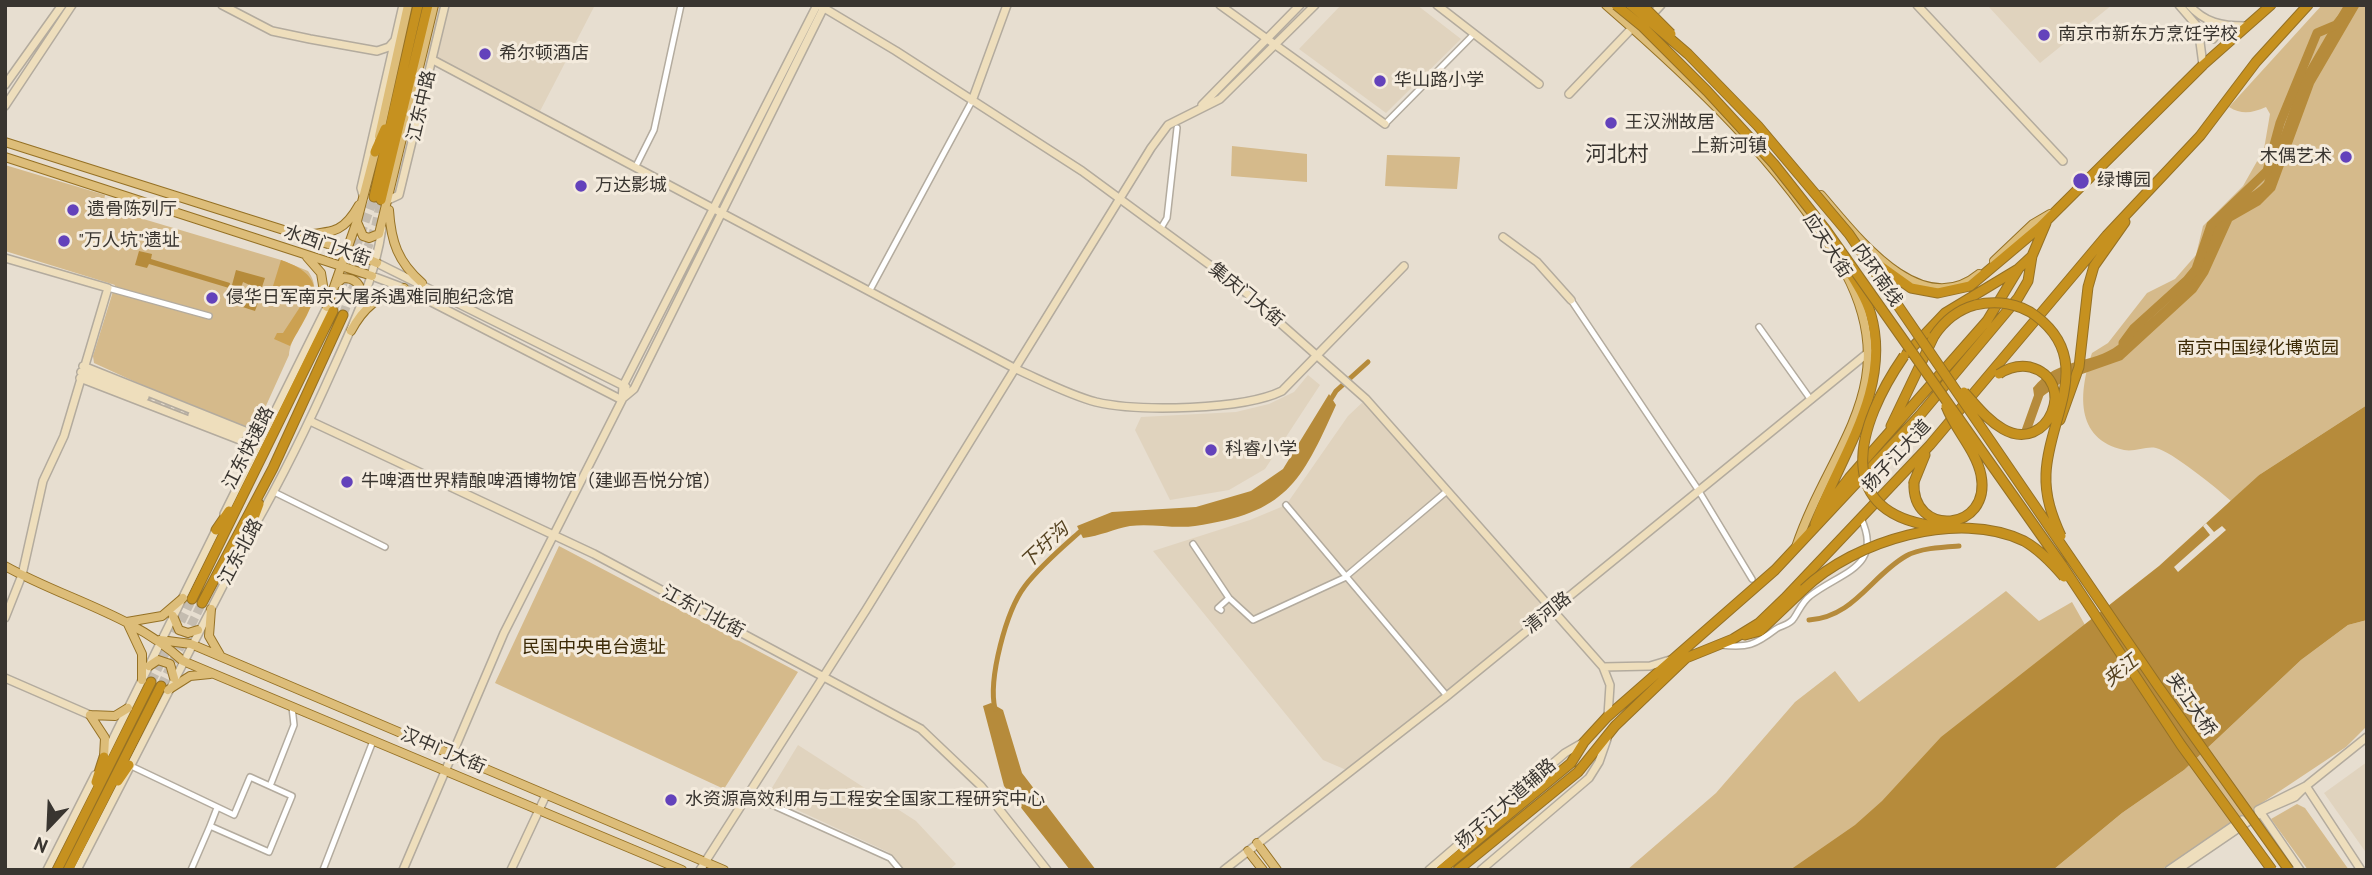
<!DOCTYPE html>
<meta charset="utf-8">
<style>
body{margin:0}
#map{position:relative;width:2372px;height:875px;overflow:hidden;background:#e7ded0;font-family:"PT Sans",sans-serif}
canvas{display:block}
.frame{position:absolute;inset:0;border:7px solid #393530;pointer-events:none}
.north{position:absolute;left:14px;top:791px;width:70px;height:70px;-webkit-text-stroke:5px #f4ebdd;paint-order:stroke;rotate:203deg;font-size:19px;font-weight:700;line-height:28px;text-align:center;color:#393530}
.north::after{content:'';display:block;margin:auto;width:24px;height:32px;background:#393530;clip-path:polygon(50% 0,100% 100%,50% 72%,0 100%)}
</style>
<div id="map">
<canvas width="2372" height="875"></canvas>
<div class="frame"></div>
<div class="north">N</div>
</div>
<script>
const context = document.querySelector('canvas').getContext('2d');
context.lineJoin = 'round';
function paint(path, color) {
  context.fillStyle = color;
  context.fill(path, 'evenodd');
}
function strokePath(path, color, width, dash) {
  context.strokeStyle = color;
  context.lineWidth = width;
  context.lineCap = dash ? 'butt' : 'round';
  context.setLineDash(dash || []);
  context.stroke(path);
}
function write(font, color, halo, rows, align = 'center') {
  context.font = font + ' "PT Sans","Noto Sans SC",sans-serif';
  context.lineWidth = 6;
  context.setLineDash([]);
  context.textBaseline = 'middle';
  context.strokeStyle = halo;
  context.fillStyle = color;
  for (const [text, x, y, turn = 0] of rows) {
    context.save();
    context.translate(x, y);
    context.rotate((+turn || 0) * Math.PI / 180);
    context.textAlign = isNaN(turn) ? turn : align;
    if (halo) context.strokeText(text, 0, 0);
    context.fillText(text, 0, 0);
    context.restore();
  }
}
const built = new Path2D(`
 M434 5H595L538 115 423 56Z
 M1341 5H1417L1461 39 1386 113 1299 49Z
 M1991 5H2112L2040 63 1989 7Z
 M1308 375 1320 385 1265 469 1229 490 1170 500 1135 430 1141 417 1236 412 1269 404 1294 392Z
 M1366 399 1551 610 1351 772 1323 760 1153 551 1250 520 1286 505 1348 416Z
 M798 745 916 821 956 864 949 870H903L888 852 767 796Z
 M2367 762V854L2324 793Z`);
const green = new Path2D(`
 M2322 5H2367V405L2259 475 2231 501C2218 489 2171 451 2156 448 2146 446 2135 452 2124 450 2074 439 2079 391 2092 353L2108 343 2147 293 2175 279 2196 255 2203 226 2243 186 2264 149 2270 114 2266 107C2252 113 2242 115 2229 107Z
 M1232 146 1307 154V182L1231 176Z
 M1387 155 1460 157 1457 189 1385 186Z
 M5 165 105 195 103 207 281 260 308 271C329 300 292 325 289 355L255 430 166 396 94 363 93 356 115 285 5 251Z
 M559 546 798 672 724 789 495 683Z
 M2006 591 2039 621 2072 602 2089 632 1809 870H1627L1716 793 1795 702 1835 671 1859 702Z
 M2367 620V726L2346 747 2161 870H2053L2122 813 2184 770 2301 660 2348 625Z
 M2297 804 2305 808 2349 870H2308L2271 819Z`);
const forest = new Path2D(`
 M281 260C336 279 311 307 290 346L274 339 277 333H283L300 307 298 296 273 286Z`);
const water = new Path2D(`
 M2344 5H2360L2314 84 2275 190 2260 205 2232 221 2208 274 2196 292 2122 360 2065 380 2043 396 2034 395 2033 388C2059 356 2092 365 2118 345 2145 323 2180 298 2197 266 2206 250 2209 227 2221 213 2234 198 2252 196 2264 182L2301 79Z
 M139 251 152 254 151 259 230 283 229 288 149 264 147 268 135 265Z
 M236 270 265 278 261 290 243 282 241 288 232 285Z
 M231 287 241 290 239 296 259 300 255 311 227 302Z
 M1329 394 1336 405C1301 483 1286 513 1195 526 1174 529 1151 523 1130 526 1114 529 1100 536 1083 538L1077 526 1112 512 1196 507 1251 491 1283 469Z
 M2367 405V620L2348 625 2301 660 2184 770 2122 813 2053 870H1790L1855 825 1882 801 1941 737 2159 566 2259 475Z
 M991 703 1003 710 1022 773 1096 870H1070L1004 786 983 706Z`);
const pier = new Path2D(`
 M2206 523 2214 532 2222 526 2226 530 2178 572 2174 567 2210 535 2203 526Z`);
const canal = new Path2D(`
 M1328 404 1336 391 1368 362
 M1809 620C1854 617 1871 576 1906 556 1920 548 1943 547 1959 546
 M995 709C988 679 1006 611 1025 586 1041 565 1064 546 1083 529`);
const river = new Path2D(`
 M2123 343 2134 328 2187 280 2196 269 2211 225 2267 171 2280 123 2317 33 2336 25 2352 5
 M2026 431 2041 389`);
const secondaryTunnel = new Path2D(`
 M145 397 192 415`);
const highwayTunnel = new Path2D(`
 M333 311 374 197
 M343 315 376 225 381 200
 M151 682 192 599
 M161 686 202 603`);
const street = new Path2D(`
 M1385 124 1474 34
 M636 166 654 130 681 5
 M1161 228 1167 218 1177 128
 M108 288 209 316
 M870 290 972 101
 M1571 300 1697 488 1752 579
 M1759 327 1811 400
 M274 492 385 547
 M1286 505 1447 696
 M1193 544 1229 598 1253 620 1344 578 1447 491
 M1221 610 1218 608 1229 598
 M1721 645C1748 648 1755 645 1776 629 1782 625 1790 625 1794 618 1799 611 1802 602 1810 596 1840 572 1884 568 1861 518
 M129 765 234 815 250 777 292 796 269 852 210 826 191 870
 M270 786 294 725 292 707
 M748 794 890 858 900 870
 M210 826 217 808
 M323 870 373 741`);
const secondary = new Path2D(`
 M222 5 272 31 310 39 377 51 389 47 395 40
 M819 5 896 51 1082 171 1237 285 1366 399 1603 667 1610 685 1608 716
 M1220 5 1385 124
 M1437 5 1539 84
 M1917 5 2063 161
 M2179 5 2198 27 2203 65
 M2189 5C2205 23 2222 26 2245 26
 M1649 18 1661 5
 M2200 31 2204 37 2213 39 2217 33 2214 24
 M433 60 1016 369C1041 380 1069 395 1096 402 1139 412 1243 410 1282 391L1404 266
 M5 85 62 5
 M1569 94 1634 26
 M972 101 1007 5
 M1202 105 1300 5
 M5 106 72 5
 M363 195 361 188 403 5
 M388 200 399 195 445 5
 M1503 237 1537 262 1571 300
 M5 258 108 288 64 436 43 481 22 575 5 618
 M377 263 626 387
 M372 276 404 288 622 400
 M83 366 250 433
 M81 372 145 397
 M80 378 240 440 248 446
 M622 399 634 389 825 5
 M192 415 238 434 264 430
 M310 421 594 554 921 729 981 786 1047 870
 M224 514 327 307
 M254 527C283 476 309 423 333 369 354 323 375 278 382 228
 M1603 667 1650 666 1670 660
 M5 678 90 715
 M105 755 217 528
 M2258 810 2306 786 2367 737
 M2259 810 2300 870
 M47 870 95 775
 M77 870 246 541
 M403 870 504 633 622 400 623 386 817 5
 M511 870 546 795
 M700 870 866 610 1151 148 1168 125 1220 99 1315 5
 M1224 870 1447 696 1869 352
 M1429 870 1565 753 1584 742
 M1481 870 1589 778 1599 762 1607 739
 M2169 870 2242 820
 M2177 870 2265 810 2295 797 2306 786 2361 870`);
const primary = new Path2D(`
 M1606 5C1692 80 1780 162 1839 261
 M379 136 408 5
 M5 142 347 250 377 263
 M5 157 372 276
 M1821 195C1855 234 1920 323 1979 274
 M389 210C391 242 398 262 422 283
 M357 222 363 236 369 238 379 234 434 5
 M304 235C334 232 344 232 359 205
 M307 257 321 273 326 304
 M1994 261 2033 224 2050 214
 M336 284 343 278C357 278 360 285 364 298
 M327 307 357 221 376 148
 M351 331C363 308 379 295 404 288
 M1796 547C1830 445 1906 386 1845 272
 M5 566C64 599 132 614 183 661L682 870
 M211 609 209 636 220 655
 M173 616 179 630 188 633 198 630
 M160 640 191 644 724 870
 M149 666 158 660 170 664 174 678
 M142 680V654L127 622 162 616 183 598
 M168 690 190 676 210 674
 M90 715 105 738 104 757
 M90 715 115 716 128 708
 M1257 843 1277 870
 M1248 851 1263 870`);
const highway = new Path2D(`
 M375 152 385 129
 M374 197 418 5
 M381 200 428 5
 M1862 248 1876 263 1911 288 1938 293 1970 286 2040 227 2203 65 2271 5
 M1907 353 1945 313 2018 269
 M2060 420 2079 367 2088 287 2094 266 2125 222
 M1891 426 1934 336
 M1914 482 1925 455
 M1825 509 1849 478 1987 321 2019 268 2032 256 2046 223
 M1815 524C1839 458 1892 389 1871 315 1865 294 1849 272 1838 253
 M216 530 229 511
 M244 545 259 504
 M192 599 333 311
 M202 603 273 468 343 315
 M1745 635 1760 631 1804 589
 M118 781 129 765
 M96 782 104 757
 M57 870 151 682
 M68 870 161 686
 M1441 870 1571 763 1584 742 1607 717 1775 570 1920 415 2018 298 2028 281 2032 256
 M1458 870 1578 772 1615 726 1686 658 1733 639 1759 623 1785 598 1930 445 2107 235 2200 136 2256 62 2308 5`);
const highwayBridge = new Path2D(`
 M1616 5 1643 27 1707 91 1774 164 1826 230 2062 565 2181 745 2272 870
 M1631 5 1688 54 1758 126 1849 234 2158 686 2289 870
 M1642 5 1671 34
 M1934 336C1944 321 1957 310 1975 305 1996 300 2019 303 2036 316 2096 361 2048 418 2046 474 2045 497 2052 516 2061 536
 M1904 356C1857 424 1828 517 1943 527
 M1964 392C1976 405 1987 420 2003 429 2048 455 2079 380 2030 367 2019 365 2008 368 1999 374
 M1914 482C1911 538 1992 532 1981 475 1976 450 1955 430 1946 406
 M1804 589C1854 541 1958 509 2024 541 2040 550 2052 563 2064 577`);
const markers = [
 [2044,35,7,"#6342bb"],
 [485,54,7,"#6342bb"],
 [1380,81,7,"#6342bb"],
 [1611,123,7,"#6342bb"],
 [2346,157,7,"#6342bb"],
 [2081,181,9,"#6342bb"],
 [581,186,7,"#6342bb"],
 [73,210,7,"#6342bb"],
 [64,241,7,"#6342bb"],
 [212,298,7,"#6342bb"],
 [1211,450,7,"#6342bb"],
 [347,482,7,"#6342bb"],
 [671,800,7,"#6342bb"]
];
const poiNames = [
 ["南京市新东方烹饪学校",2058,35],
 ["希尔顿酒店",499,54],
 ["华山路小学",1394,81],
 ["王汉洲故居",1625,123],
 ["木偶艺术",2332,157,"right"],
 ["绿博园",2097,181],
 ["万达影城",595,186],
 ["遗骨陈列厅",87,210],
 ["\"万人坑\"遗址",78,241],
 ["侵华日军南京大屠杀遇难同胞纪念馆",226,298],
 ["科睿小学",1225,450],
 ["牛啤酒世界精酿啤酒博物馆（建邺吾悦分馆）",361,482],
 ["水资源高效利用与工程安全国家工程研究中心",685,800]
];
const streetNames = [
 ["江东中路",422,106,-77],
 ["水西门大街",327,246,19],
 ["应天大街",1827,246,57],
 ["内环南线",1877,275,55],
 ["集庆门大街",1246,295,39],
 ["江东快速路",249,448,-63],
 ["扬子江大道",1897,456,-47],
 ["江东北路",241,552,-62],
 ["江东门北街",703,612,28],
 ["清河路",1548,613,-39],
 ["夹江大桥",2191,705,55],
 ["汉中门大街",443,751,23],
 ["扬子江大道辅路",1506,804,-41]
];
const parkNames = [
 ["南京中国绿化博览园",2258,349],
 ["民国中央电台遗址",594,648]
];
const neighbourhoodNames = [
 ["上新河镇",1729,147]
];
const waterNames = [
 ["下圩沟",1045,546,-43],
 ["夹江",2121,671,-39]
];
const quarterNames = [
 ["河北村",1617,155]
];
paint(built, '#e0d3be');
paint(green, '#d5ba8b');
paint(forest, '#cca151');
paint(water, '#b68b3b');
paint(pier, '#e7ded0');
strokePath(canal, '#b68b3b', 5);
strokePath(river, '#b68b3b', 9);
strokePath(secondaryTunnel, '#c4bcb0', 7, [7, 3.5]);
strokePath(highwayTunnel, '#c4bcb0', 9, [9, 4.5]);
strokePath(street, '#b3ab9e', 8);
strokePath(secondary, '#b3ab9e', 10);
strokePath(primary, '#957125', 10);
strokePath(highway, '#957125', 11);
strokePath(street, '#fff', 5);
strokePath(secondary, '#eedebc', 7);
strokePath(primary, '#ddbd79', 8);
strokePath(highway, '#c6911f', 9);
strokePath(highwayBridge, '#957125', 11, []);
strokePath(highwayBridge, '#c6911f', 9);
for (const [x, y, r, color] of markers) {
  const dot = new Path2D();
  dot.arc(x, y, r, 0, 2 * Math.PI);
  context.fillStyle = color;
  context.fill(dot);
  strokePath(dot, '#f4ebdd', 2.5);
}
write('18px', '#393530', '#f4ebdd', poiNames, 'left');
write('18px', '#393530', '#f4ebdd', streetNames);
write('18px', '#3d2b07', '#f4ebdd', parkNames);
write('19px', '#393530', '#f4ebdd', neighbourhoodNames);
write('italic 19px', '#554220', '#f4ebdd', waterNames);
write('21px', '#393530', '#f4ebdd', quarterNames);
</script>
